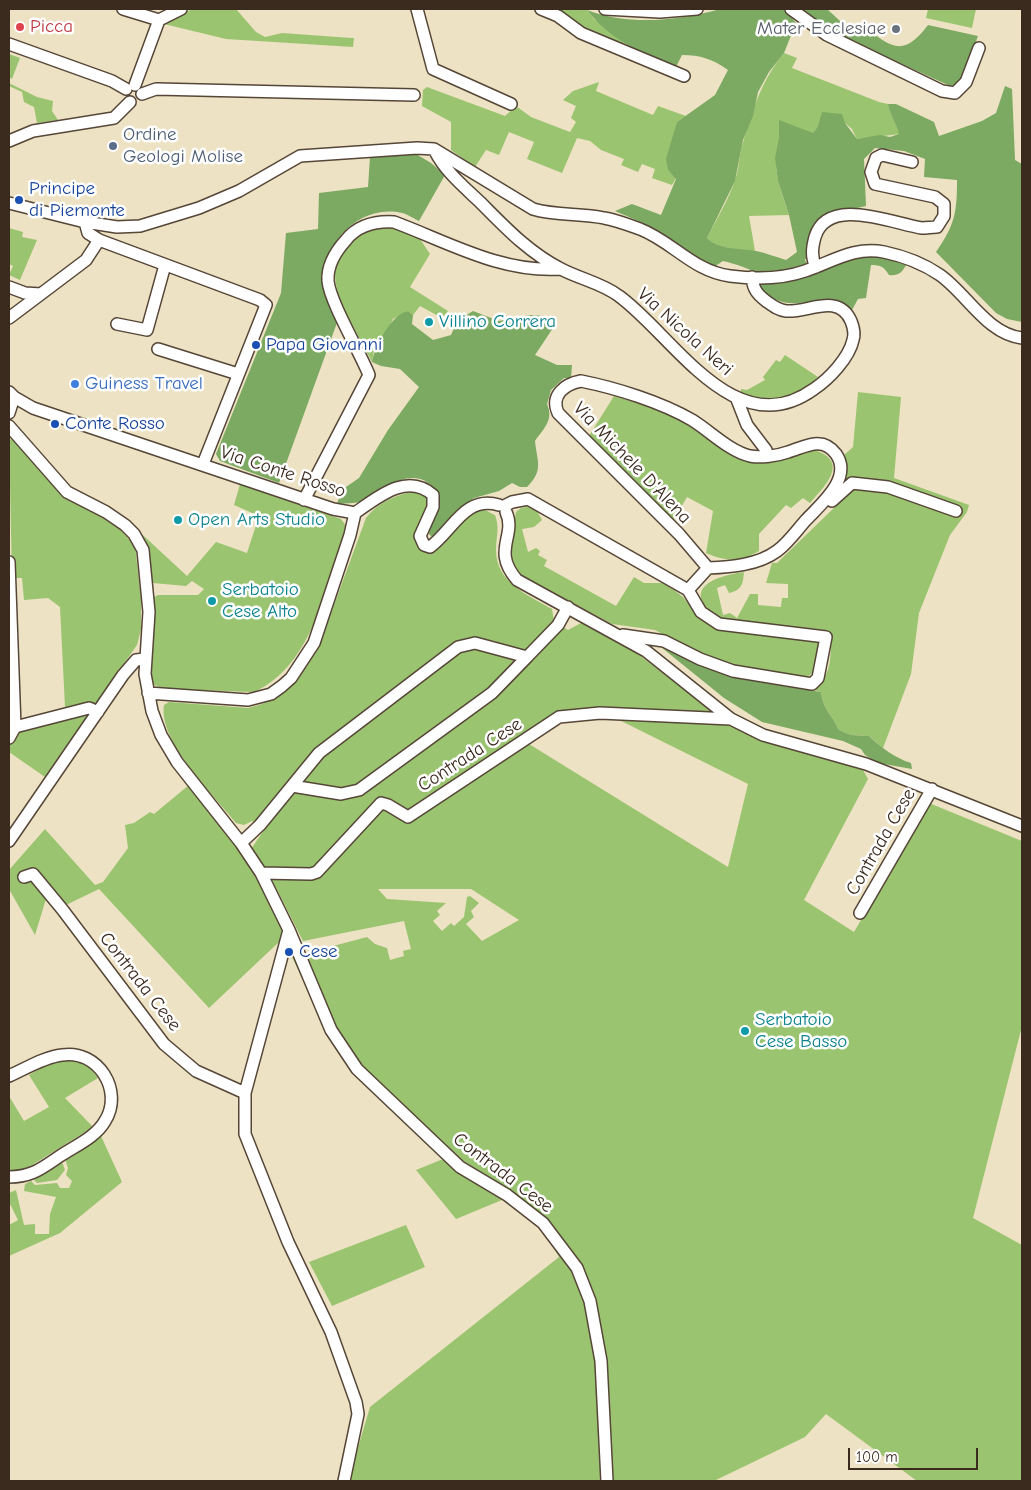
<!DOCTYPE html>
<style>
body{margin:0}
#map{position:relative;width:1031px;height:1490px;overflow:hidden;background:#ede2c3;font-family:"Comic Neue",sans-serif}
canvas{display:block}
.frame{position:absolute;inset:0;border:10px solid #3b2a1e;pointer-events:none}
.scale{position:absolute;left:848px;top:1448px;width:130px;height:22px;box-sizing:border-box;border:2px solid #3b2a1e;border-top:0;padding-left:6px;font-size:15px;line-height:18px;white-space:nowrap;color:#3b2a1e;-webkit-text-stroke:4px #fff;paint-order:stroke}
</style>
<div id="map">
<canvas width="1031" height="1490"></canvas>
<div class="frame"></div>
<div class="scale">100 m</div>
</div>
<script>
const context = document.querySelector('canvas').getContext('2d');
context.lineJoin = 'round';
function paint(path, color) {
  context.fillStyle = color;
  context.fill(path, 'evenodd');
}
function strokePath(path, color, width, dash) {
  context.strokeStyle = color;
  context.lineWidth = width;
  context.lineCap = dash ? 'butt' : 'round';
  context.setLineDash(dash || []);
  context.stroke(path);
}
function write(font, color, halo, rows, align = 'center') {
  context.font = font + ' "Comic Neue",sans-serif';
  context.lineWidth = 5;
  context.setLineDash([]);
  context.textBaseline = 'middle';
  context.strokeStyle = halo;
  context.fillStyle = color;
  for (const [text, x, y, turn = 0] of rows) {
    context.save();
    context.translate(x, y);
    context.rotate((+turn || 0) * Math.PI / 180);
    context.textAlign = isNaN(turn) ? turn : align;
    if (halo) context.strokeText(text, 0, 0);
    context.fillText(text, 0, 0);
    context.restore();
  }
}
const green = new Path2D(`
 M193 9H236L256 32 265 37 282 33 351 38H354L353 47 226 39 164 24V21Z
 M553 9 587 10 594 19 629 47 574 23Z
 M928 9H976L972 28 926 18Z
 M784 53 797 58 792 68 879 102 888 104C889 115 897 123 900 134L857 139 852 129 845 123 818 126 813 133 780 138C771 171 780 185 789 215L749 216 755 251 740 250 713 245 707 238C716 220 729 199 735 180 740 167 739 152 744 139 754 106 762 80 784 53Z
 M9 54 20 58 12 79 9 77Z
 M599 82 596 91 653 115 658 106 686 116 677 122 668 170 676 178 672 185 652 178 655 169 642 164 638 172 621 165 624 159 601 150 590 141 577 138 562 173 527 159 534 142 509 132 499 155 486 150 475 167 451 150V122L422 106 423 90 427 87 505 116 516 106 531 117 570 132 576 122 571 118 576 106 563 100 573 91Z
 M9 83 37 97 53 101 52 111 58 120 37 123 34 107 24 102 22 92 9 86Z
 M389 226 420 239 430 254 410 287 448 311 442 318 420 306 413 315 408 311 393 319 388 331 374 350 372 362C357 328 311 273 351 241 364 231 373 227 389 226Z
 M9 228 23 232 22 237 37 240 20 280 9 275 13 266 9 264Z
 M785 355 818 377C793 403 773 403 741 393V389L747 390 765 380 763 377 776 360 780 362Z
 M858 392 901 397 894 478 969 505 967 512 950 535 919 613 911 674 883 748 869 736 851 735 839 730C832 714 823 710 821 692L804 688C835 682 829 659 832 633L716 617C680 588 716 576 744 572 743 584 742 590 729 593L725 585 717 588 723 615 730 613 737 618 750 594H758V605L781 607 782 598H788V584L766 583 772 563H777L837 505 847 490 844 481V455L853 447Z
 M614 396 659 410 697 429 743 459 815 450C850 462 825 486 810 503L803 498 791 508 786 505 759 534V551C740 562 726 562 706 553L713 511 687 497 673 521 589 436Z
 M9 439 17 440 64 494 113 522 135 546 141 599V629L137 645 45 777 9 752V747L24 719 65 707 60 607 48 598 24 600 22 578H12Z
 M240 484 341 519 347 527C327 583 313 666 254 692L164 689 152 684 149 674 153 598 158 595H198L204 589 192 581 186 586 153 583 141 536V534L145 537 187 576 216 542 247 553 259 516 234 505Z
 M419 491 426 494 428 501C423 521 407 530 423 550L432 552C446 543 469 508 484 510 488 511 492 514 495 515 500 528 496 537 496 550 496 583 528 595 552 609L554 621 568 630 581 623 635 652 716 713 862 768 868 779 804 900 854 932 929 803 1022 841V1026L973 1218 1022 1245V1481H917L826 1414 805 1437 714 1481H350L351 1471 370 1407 559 1257 540 1226 502 1200 456 1219 416 1170 443 1159 401 1118 327 1032 292 957 367 937 375 944 387 948 390 960 404 956 403 951 411 949 404 921 303 941 269 874 318 877 377 812 385 809 408 823 529 744 728 867 748 784 595 708 555 713 412 812C399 812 391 798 379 797L316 866 309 869 266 868 251 849 264 830 252 821 244 825 236 823C214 795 158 742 164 705L169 702 248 708 262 704 290 687 317 651 366 518C378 502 399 493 419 491ZM378 889H471L519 920 482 941 466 924 474 917 471 911 479 903 470 896 467 897 464 917 454 926 451 923 442 931 433 921 440 915 437 911 446 903 387 899Z
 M530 506 536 509 542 520 534 527 522 529 528 552 536 548 540 551 538 555 547 560 544 566 616 606 634 577 644 583H662L674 590 683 597 698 616 714 628 821 642 815 671 806 678 736 666 688 648 655 630 612 624 520 575 514 567 510 548 516 512 521 508Z
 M189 785 237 848 259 882 283 932 279 942 209 1008 99 889 66 905 55 891 46 899 35 935 9 889V870L45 829 95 885 103 882 128 848 125 825 134 823 150 812 154 814Z
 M61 1060C79 1060 88 1063 98 1078L65 1098 93 1127 21 1172 9 1171V1096L24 1121 49 1107 29 1075 48 1064Z
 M101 1136 122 1182 60 1233 9 1256V1225L18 1220 9 1202V1193L16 1190 24 1225 35 1224V1234H49L50 1214 56 1197 24 1191 25 1184 31 1181 35 1185 57 1183 60 1188H69L72 1181 66 1175 68 1168 65 1159Z
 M62 1162 65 1170 57 1180 37 1183 34 1180Z
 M406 1225 425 1267 332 1306 309 1262Z`);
const forest = new Path2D(`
 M720 9H785L796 23 784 53 769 72 758 92 753 116 743 140 735 181 707 238C718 250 740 248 756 251 766 253 776 257 786 260L797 252 789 215 778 181 775 158 779 138V120L813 133 818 126 822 112 842 114 845 123 857 139 880 135 890 137 899 134C897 123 889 115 888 104H896L934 122 939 136 982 121 996 113 1005 86 1012 89 1015 160 1022 164V322L1007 319 996 313 936 252C955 225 957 212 957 180L924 177 925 159 904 151 875 148 864 159 866 206 835 213 805 260 808 266C798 271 763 276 753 271 741 266 736 264 723 261L714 267 703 263 645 224 615 211 632 204 661 215 676 179 668 170 666 159 677 122 715 95 728 70C713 59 700 55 682 55L675 69C643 54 609 39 587 10 628 26 678 21 720 9Z
 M800 9H827L853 33 863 25C891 48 903 58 928 25L978 36 962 80 957 85H948L840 36Z
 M416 154 431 163 445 175 419 221C414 219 408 214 402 213 359 203 322 244 323 285 323 299 334 307 338 320L279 483 220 461 216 454 281 293 286 233 318 229 319 193 368 187 370 157Z
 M875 255 906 265C902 273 898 276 889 275 884 267 881 265 871 265L866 298 858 299 852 310C817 284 791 324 758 285V281L773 283 796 280 819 272 838 262Z
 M408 311 413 315 412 324 433 340 451 335 458 320 473 311 499 321 529 315 546 316 555 325 535 355 557 365H572L571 378H564L551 390 547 404C554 420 544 428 535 441 537 462 544 470 527 487H520L512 483 499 491 474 498 451 518 437 536 432 537 428 533C436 515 447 496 427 482 420 477 409 477 401 480 389 484 379 494 368 499 359 504 347 503 337 504L343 486 346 487 359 478 388 430 419 387 400 369 381 366 372 362C375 345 392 314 408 311Z
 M656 643 740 679 821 692C823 710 832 714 839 730L851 735 869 736C882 748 895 758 911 763L912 769 878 763 865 755 861 749 843 741 762 722 724 698Z`);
const minor = new Path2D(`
 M123 9 159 20 181 9
 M417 9 433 69 511 104
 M541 9 558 16 581 33 684 76
 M605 9 660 12 697 9
 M791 9 827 35 942 91 955 93 966 82 979 48
 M9 44 112 81 126 89
 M135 85 159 20
 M142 94 156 89 414 95
 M9 141 33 131 114 118 130 102
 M435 151C445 171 463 186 480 202 505 227 528 252 561 269 580 279 602 283 619 296 674 336 735 446 814 389 829 379 849 358 853 340 855 334 853 326 851 321 838 292 808 313 786 311 778 310 773 306 766 301 757 294 753 289 752 277
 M9 203 85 222 117 227 140 226 199 208 239 191 300 156 417 148 434 149 533 209C556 216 581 213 604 218 616 220 629 225 640 229 673 242 693 271 730 276 753 279 782 279 805 271 832 262 854 246 884 252 903 256 924 264 940 275 967 294 987 334 1022 338
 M85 222 88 233 99 240 260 300 266 305 203 464
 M816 267C811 257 812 248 815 237 828 195 894 224 922 228 927 228 932 227 937 227L944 216V204L935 197 875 184 871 172 876 158 882 155 912 162
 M9 287 25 293 41 294
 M9 318 86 260 99 240
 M117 324 147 330 165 265
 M158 349 238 374
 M581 381C616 388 661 402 692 420 710 431 729 451 750 456 761 458 777 456 788 452 805 447 822 435 836 454 853 478 821 504 806 520 797 530 788 543 777 551 758 565 731 567 708 568L679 534 558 413C550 395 565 384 581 381Z
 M9 392 14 397 33 408 333 509 355 513C378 497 407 472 433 495V507L420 536 424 545 430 547C453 530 465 495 499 505
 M736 397 747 425 766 450 767 456
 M9 413 14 397
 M9 426 67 492 106 512 125 525 134 534 143 550 149 612 145 674 152 711 161 735 177 762 241 843 261 873 289 930 331 1030 357 1069 460 1167 507 1195 543 1223 577 1268 590 1301 601 1361 607 1481
 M304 500 369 375C360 352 330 302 328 281 327 265 336 251 346 240 358 225 375 221 394 222 448 242 501 273 560 269
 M832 501 852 483 888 487 956 511
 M506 505 512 502 528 499 688 590 708 568
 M506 512C517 536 491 550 517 580L646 651 731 719 763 735 866 764 1022 826
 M9 562 15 727 9 738
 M623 635 664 641 700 659 733 671 812 684 818 678 826 637 719 624 701 612 688 590
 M148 693 248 700 271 694 282 686 291 678 314 643 350 535 355 513
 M15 727 89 708 98 712
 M292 786 341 794 359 790 492 693 527 657
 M9 841 123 675 136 660 145 659
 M241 843 260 825 319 753 458 647 475 643 527 657 558 625 568 607
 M261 873 311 874 317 872 381 803 388 805 408 817 559 717 600 713 731 719
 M24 877 33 874 62 909 164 1044 196 1071 245 1093
 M860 913 932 789
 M289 930 245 1093V1134L288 1242 331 1332 356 1402 358 1414 344 1481
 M9 1076C25 1069 44 1057 62 1055 98 1049 124 1091 105 1121 96 1137 75 1146 60 1156 42 1168 32 1177 9 1177`);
const markers = [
 [20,27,5,"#e0444e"],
 [896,29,5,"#6b7280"],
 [113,146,5,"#5c6f8a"],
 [19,200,5,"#1a4fb4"],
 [429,322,5,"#0f9aa8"],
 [256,345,5,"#1a4fb4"],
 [75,384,5,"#3f7fe0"],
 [55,424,5,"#1a4fb4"],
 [178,520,5,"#0f9aa8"],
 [212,601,5,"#0f9aa8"],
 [289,952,5,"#1a4fb4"],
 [745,1031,5,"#0f9aa8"]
];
const healthNames = [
 ["Picca",30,27]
];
const worshipNames = [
 ["Mater Ecclesiae",886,29]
];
const serviceNames = [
 ["Ordine",123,135],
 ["Geologi Molise",123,157]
];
const transitNames = [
 ["Principe",29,189],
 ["di Piemonte",29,211],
 ["Papa Giovanni",266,345],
 ["Conte Rosso",65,424],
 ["Cese",299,952]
];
const cultureNames = [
 ["Villino Correra",439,322],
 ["Open Arts Studio",188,520],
 ["Serbatoio",222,590],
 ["Cese Alto",222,612],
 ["Serbatoio",755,1020],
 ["Cese Basso",755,1042]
];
const streetNames = [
 ["Via Nicola Neri",685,332,42],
 ["Via Michele D'Alena",632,463,46],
 ["Via Conte Rosso",283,472,18],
 ["Contrada Cese",470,755,-33],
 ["Contrada Cese",881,842,-60],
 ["Contrada Cese",140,982,52],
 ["Contrada Cese",503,1173,37]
];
const shopNames = [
 ["Guiness Travel",85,384]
];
paint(green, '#9bc470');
paint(forest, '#7caa62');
strokePath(minor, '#564637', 14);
strokePath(minor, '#fff', 11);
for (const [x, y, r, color] of markers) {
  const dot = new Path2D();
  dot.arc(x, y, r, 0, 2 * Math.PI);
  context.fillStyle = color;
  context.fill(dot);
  strokePath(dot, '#fff', 2);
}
write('19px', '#be3a42', '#fff', healthNames, 'left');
write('19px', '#5b616d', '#fff', worshipNames, 'right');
write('19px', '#4e5e75', '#fff', serviceNames, 'left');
write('19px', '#164399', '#fff', transitNames, 'left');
write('19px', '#0d838f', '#fff', cultureNames, 'left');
write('19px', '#3b2a1e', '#fff', streetNames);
write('19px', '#366cbe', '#fff', shopNames, 'left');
</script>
